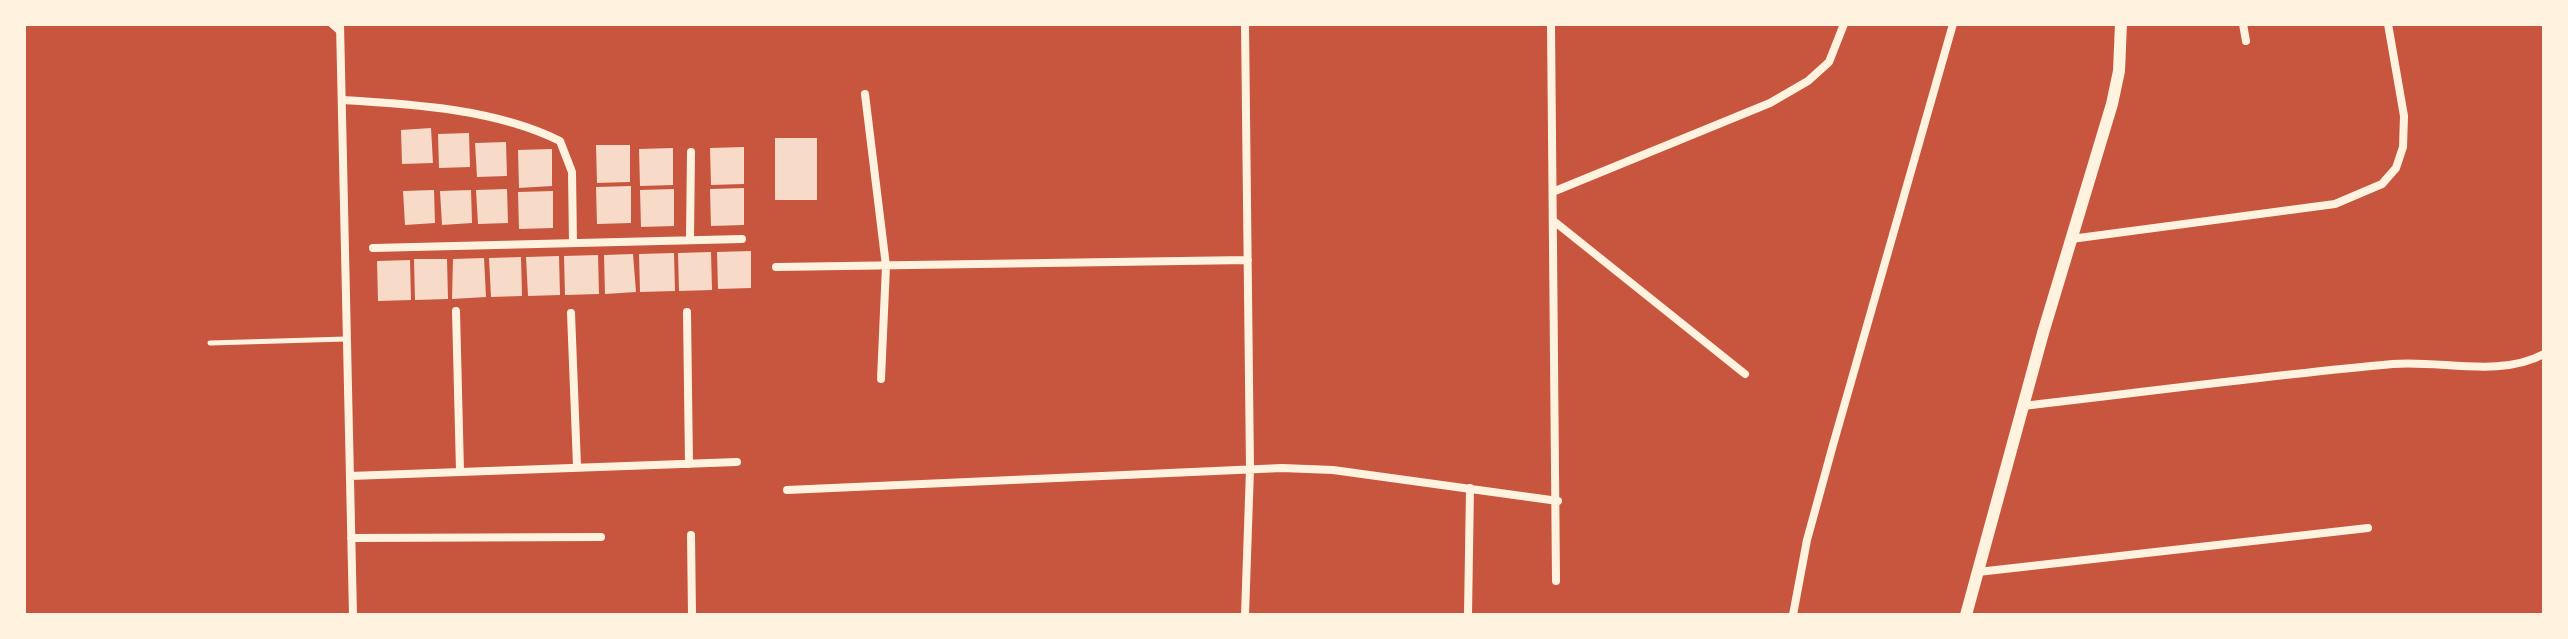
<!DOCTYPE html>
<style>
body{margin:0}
#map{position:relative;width:2568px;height:639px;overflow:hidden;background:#c8553d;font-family:"DejaVu Sans",sans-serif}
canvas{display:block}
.frame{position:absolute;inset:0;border:26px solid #fff3e0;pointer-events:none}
</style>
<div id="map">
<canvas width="2568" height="639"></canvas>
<div class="frame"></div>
</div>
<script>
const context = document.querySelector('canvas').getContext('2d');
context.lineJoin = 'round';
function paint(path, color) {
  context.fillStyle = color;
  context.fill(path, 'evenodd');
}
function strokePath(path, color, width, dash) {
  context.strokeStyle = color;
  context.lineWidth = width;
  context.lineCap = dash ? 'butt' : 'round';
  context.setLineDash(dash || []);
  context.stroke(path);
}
const building = new Path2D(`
 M431 128 433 163 402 164 401 130Z
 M469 133 470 167 439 168 438 134Z
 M775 138H817V200H775Z
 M506 142 507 176 477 177 475 143Z
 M596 145H630V182L597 183Z
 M744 147V184L711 185 710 148Z
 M673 148V185L640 186 639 149Z
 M552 149V186L519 188 518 150Z
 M631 186V223L597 224 596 187Z
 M744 188V225L711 226 710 189Z
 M507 189 508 223 478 224 476 190Z
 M674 189V226L641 227 640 190Z
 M434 190 435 223 405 225 403 191Z
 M471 190 472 223 442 225 440 191Z
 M553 191V228L519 229 518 192Z
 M751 251V288L718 289 717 252Z
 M711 252 712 290 679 291 678 253Z
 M674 253 675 291 640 292 639 254Z
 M633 254 636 292 605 294 604 255Z
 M598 255 599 294 565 295 564 256Z
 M559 256 560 295 528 296 526 257Z
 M521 257 522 296 491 297 489 258Z
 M484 258 486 297 452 299 453 259Z
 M414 259H447L448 299 415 300Z
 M410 260 411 300 378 301 377 261Z`);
const service = new Path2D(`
 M330 24 340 33
 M210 343 346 339`);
const minor = new Path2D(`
 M340 24 353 615
 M1245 24 1250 469 1245 615
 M1551 24 1556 581
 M2243 24 2246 41
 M865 94 886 266 881 379
 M342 100C412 104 496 109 560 141L572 172 573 243
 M1555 191 1770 103 1808 81 1829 62 1844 24
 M1555 222 1745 374
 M690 239 691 152
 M2071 239 2335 204 2382 184 2396 168 2403 147 2404 116 2388 24
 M373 248 742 239
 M776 267 1248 260
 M456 311 460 471
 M687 312 689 464
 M571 313 577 466
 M2023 406C2146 392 2270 375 2393 364 2442 360 2499 378 2544 354
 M350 476 737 462
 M787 490 1282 468 1333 470 1558 501
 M691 535 692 615
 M351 538 601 537
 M1978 572 2368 528
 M1468 615 1470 488
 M1793 615 1807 540 1833 445 1953 24`);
const tertiary = new Path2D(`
 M1966 615 2043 333 2112 104 2119 71 2121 24`);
paint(building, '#f7dbc8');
strokePath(service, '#fff3e0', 5);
strokePath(minor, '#fff3e0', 8);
strokePath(tertiary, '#fff3e0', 12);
</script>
